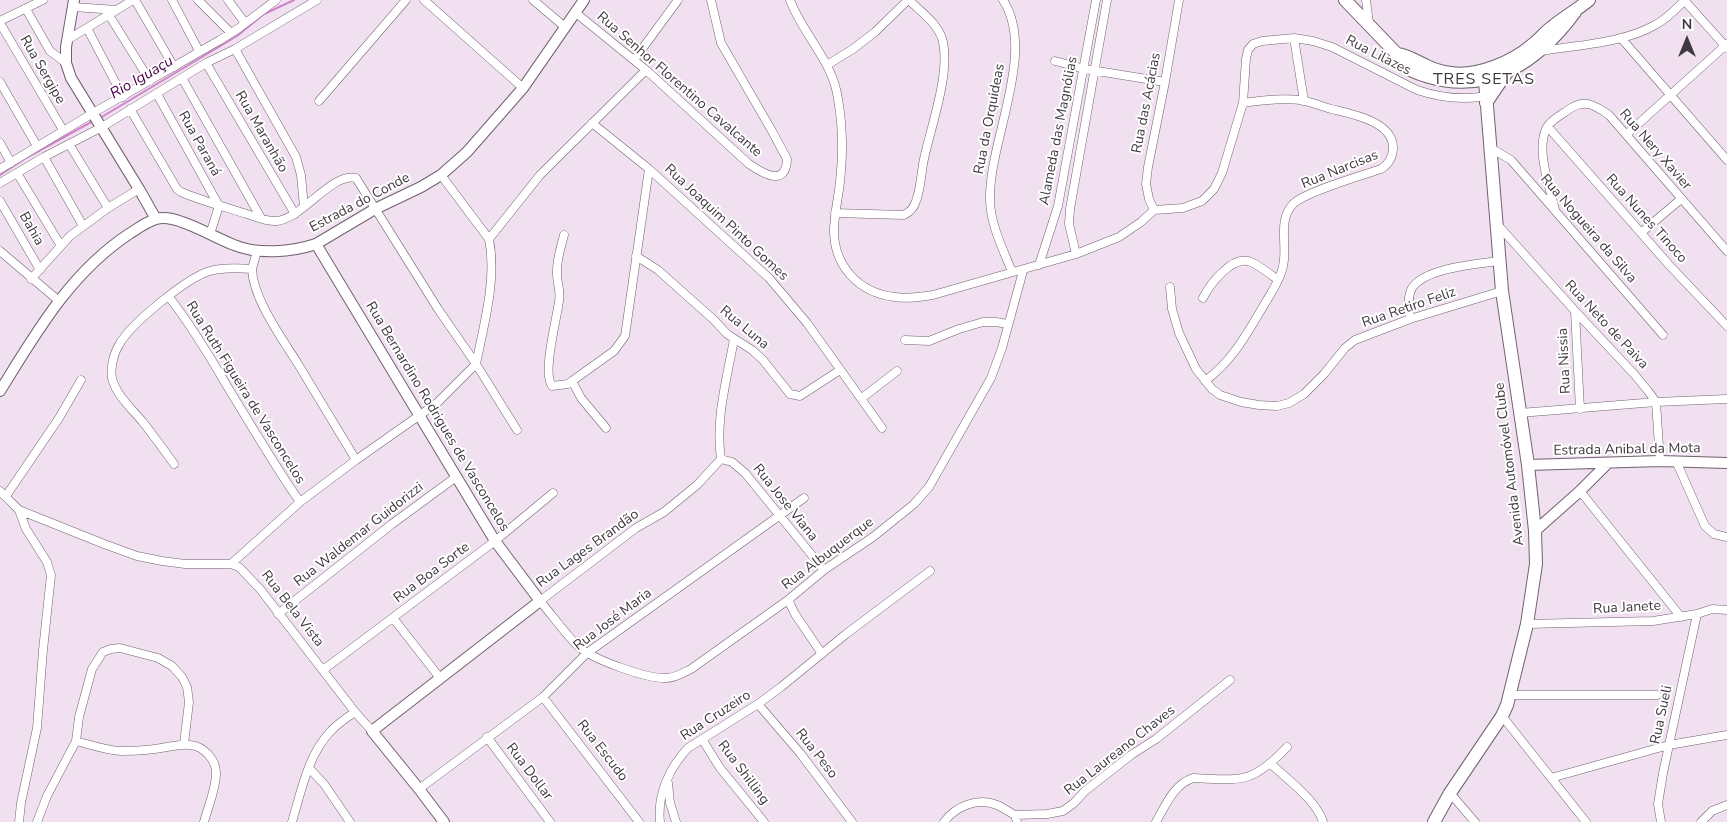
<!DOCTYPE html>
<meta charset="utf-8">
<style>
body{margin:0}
#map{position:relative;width:1727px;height:822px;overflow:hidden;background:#f1e0f0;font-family:"Nunito Sans",sans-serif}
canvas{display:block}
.north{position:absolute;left:1662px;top:15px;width:50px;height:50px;-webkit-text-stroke:4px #fff;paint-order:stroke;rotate:0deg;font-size:14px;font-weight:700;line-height:20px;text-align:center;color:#3f383e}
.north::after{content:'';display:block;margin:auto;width:18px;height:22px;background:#3f383e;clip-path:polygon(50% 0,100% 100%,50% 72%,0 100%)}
</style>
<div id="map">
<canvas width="1727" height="822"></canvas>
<div class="north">N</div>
</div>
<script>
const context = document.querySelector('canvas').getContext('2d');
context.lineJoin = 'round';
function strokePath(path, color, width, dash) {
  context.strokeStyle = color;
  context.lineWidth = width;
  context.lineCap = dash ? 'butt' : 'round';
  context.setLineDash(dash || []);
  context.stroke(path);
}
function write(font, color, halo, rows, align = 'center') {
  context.font = font + ' "Nunito Sans",sans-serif';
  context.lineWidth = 4;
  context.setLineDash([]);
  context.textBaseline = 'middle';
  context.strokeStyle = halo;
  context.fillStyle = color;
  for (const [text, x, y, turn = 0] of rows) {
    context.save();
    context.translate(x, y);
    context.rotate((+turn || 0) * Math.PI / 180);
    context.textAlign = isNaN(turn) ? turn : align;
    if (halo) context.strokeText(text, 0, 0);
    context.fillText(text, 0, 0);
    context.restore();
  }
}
const stream = new Path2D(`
 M100 118 237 36 264 14 294 0
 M0 175 26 158 93 121`);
const minor = new Path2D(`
 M135 0 174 67
 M172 0 199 51
 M198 0 231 33
 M228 0 245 23
 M424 0 523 88
 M533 0 565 27
 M790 0C803 35 833 61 838 99 842 122 843 148 841 171 840 190 835 209 834 228 833 265 858 293 895 297 908 299 920 297 933 295L1076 254 1119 237 1141 222 1154 210
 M1003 0C1037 52 989 140 990 199 990 224 1003 249 1012 272
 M1366 0 1369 23
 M1685 1 1727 48
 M73 7 117 10
 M26 9 50 51 66 63
 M576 13 646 70 749 164C762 173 786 188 787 159L772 131 721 43 711 0
 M109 15 150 81
 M0 21 43 0
 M0 23 63 130
 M87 28 123 97
 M1294 38 1304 101
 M1621 38 1727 160
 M67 40 133 0
 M235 49 296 157 301 175 304 207
 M1541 51C1577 45 1624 43 1655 25 1667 19 1676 9 1685 0
 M634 60 678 0
 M1055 61 1085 69 1165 82
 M206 63 295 214
 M827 65 853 49 875 32 908 0
 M182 78 261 218
 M0 82 37 146
 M157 94 219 206 210 234
 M319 101 406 0
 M130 109 177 189 181 192C202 201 225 207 247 214 256 217 267 222 277 221 303 218 332 172 356 178L438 309 476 364 517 430
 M592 123 649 169 769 278 807 323 882 428
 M1548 127 1670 266 1727 326
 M1627 134 1727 44
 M0 143 11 163
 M69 144 108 208
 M1489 147 1511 160 1663 335
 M44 157 83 226
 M0 169 93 113 220 40 239 28 276 0
 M17 173 61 246
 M441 175 489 239
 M0 183 44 157 102 127 206 63 235 49 317 0
 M0 201 40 270
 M1154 210 1183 208 1202 201 1214 189 1222 173 1243 103 1246 59 1248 50 1253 44 1262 41 1294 38 1313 41 1332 47 1417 90C1438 97 1458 100 1480 97
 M1154 210 1149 199 1146 184 1148 167 1165 82 1179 0
 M1555 210C1550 187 1535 149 1547 127 1553 118 1563 114 1571 108 1586 99 1596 106 1609 115L1727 251
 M835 213 904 215C910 212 914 208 916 201 921 188 921 173 924 159 931 126 950 75 943 42 939 24 921 12 909 0
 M1497 224 1575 311 1634 374 1648 391 1656 402 1660 461
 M1642 232 1681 199
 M564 235C561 247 556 261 557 274 557 283 561 292 559 301 557 318 542 373 552 386L568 384 572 381 614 351 625 336 649 169
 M0 251 59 301
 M1076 254 1069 224 1070 209 1107 0
 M636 256 658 270 714 320 727 334 752 350 763 360 790 394 800 396 840 370
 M1039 265 1058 206 1096 0
 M252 269C253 299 282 338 298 364 317 396 337 428 356 460
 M31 279 70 236 108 208 139 189
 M1170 287 1172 309 1179 333 1196 369 1212 389 1220 395 1241 402 1259 405 1277 406 1289 403 1304 394 1324 374 1345 348 1355 340 1410 319 1502 291
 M169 297C191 325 209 355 227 386 251 425 274 465 300 502
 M1203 298C1210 284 1233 254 1251 262 1260 266 1270 274 1278 280
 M1575 311 1580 409
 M1410 319C1409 309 1407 297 1412 288 1425 268 1476 264 1499 261
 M734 339C727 379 715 419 721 459L697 485 664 512 636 528 540 601C553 616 565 634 580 648 595 660 647 679 666 678 675 678 683 673 691 669L788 600 824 570 873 537 914 504 929 487 991 378 1002 348 1023 271
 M905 340 929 341 959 329 983 322H996L1007 324
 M476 364C484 324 497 279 489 239L540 175 646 70
 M572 381 581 398 606 428
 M1205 381C1234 360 1249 330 1267 300 1273 290 1281 278 1283 266 1288 245 1277 221 1293 204 1305 192 1363 175 1381 169 1389 164 1393 157 1393 147 1392 121 1351 114 1331 109 1321 106 1311 102 1301 100 1281 98 1262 100 1243 103
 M862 398 897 371
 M1520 413 1656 402 1727 399
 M721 459 732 462 745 473 824 570
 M1676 461 1705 526 1714 534 1727 537
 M174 464C164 450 153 435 142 421 131 408 116 395 112 378 110 368 114 353 119 345 130 324 188 277 210 271 224 267 239 268 252 269L257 251
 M0 491 19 510 104 544 137 556 162 561 185 564H231L239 567 260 589 355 712 372 731
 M1580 491 1681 617
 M6 496 59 418 81 380
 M231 564 300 502 356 460 437 403 476 364
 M788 600 795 614 822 654
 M278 614 392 524 456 477
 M393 618 440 678
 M1527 624 1653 621 1697 614 1712 609 1727 610
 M323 670 495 541 553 493
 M1511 695H1657
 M543 697 639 822
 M758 704 800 753 852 822
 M1502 716 1586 822
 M487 737 550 822
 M702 739 720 768 764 822
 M76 741C91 745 105 750 121 751 136 751 152 750 167 747 175 746 182 744 190 745 204 746 216 760 216 773 216 789 208 807 204 822
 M1271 764C1287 779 1317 801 1323 822
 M309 768 324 784 350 822
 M1551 778 1669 745 1727 735
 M668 783 670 803 676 822
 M419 789 543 697 587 653 804 498
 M1450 793 1475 822
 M1015 815 1047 814 1063 811 1074 803 1085 791 1131 755 1156 739 1230 680
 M19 822 21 803 37 728 43 650 51 575 47 562 26 529 19 510
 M37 822 47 796 76 741 79 717 92 669 103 652 111 649 120 648 158 658 172 666 182 677 187 687 189 702 184 744
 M292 822C301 792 308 755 330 732 337 724 346 718 355 712
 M660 822C657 794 670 767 688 748L758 704 781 687 846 634 930 571
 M944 822C956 806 978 797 997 805 1004 808 1009 812 1015 815L1017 822
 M1156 822C1166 805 1173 785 1193 778 1241 780 1251 785 1287 747
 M1661 822 1658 804 1663 773 1697 614
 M1701 822 1712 811 1727 805`);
const tertiary = new Path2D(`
 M74 0 66 47V63L71 78 139 189 156 219
 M316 244 495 541 540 601 372 731 419 789 444 822
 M0 391C36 333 70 273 129 234 137 229 146 222 156 219 163 217 174 219 182 222 200 228 216 238 234 245 258 255 292 252 316 244L375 209 421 187 441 175 467 152 523 88 584 0
 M1528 465 1660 461 1727 463
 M1535 531 1580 491 1607 464`);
const primary = new Path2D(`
 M1345 0 1397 54C1400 67 1415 73 1426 76 1489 96 1539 61 1575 12
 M1397 54C1408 55 1415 61 1425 65 1432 69 1443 72 1451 73 1477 77 1512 62 1532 45 1539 40 1545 32 1552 27 1564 17 1577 10 1589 0
 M1486 103 1507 72
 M1434 822 1450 793 1502 716 1507 705 1527 624 1536 564 1535 531 1528 465 1502 291 1485 81`);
const streetNames = [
 ["Rua Lilazes",1378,56,27],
 ["Rua Sergipe",42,70,60],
 ["Rua Senhor Florentino Cavalcante",679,85,41],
 ["Rua das Acácias",1147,103,-79],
 ["Rua da Orquideas",990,119,-79],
 ["Alameda das Magnólias",1059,131,-79],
 ["Rua Maranhão",261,132,60],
 ["Rua Paraná",199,144,61],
 ["Rua Nery Xavier",1655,150,49],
 ["Rua Narcisas",1340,170,-22],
 ["Estrada do Conde",360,203,-28],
 ["Rua Nunes Tinoco",1646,219,48],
 ["Rua Joaquim Pinto Gomes",726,223,43],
 ["Bahia",31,229,60],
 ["Rua Nogueira da Silva",1588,229,49],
 ["Rua Retiro Feliz",1409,308,-19],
 ["Rua Neto de Paiva",1606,325,47],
 ["Rua Luna",744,328,40],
 ["Rua Nissia",1565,361,-93],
 ["Rua Ruth Figueira de Vasconcelos",245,393,58],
 ["Rua Bernardino Rodrigues de Vasconcelos",437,417,59],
 ["Estrada Anibal da Mota",1627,450,-1],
 ["Avenida Automóvel Clube",1510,464,-97],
 ["Rua Jose Viana",785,503,51],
 ["Rua Waldemar Guidorizzi",359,535,-38],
 ["Rua Lages Brandão",588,549,-36],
 ["Rua Albuquerque",828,554,-37],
 ["Rua Boa Sorte",432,573,-37],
 ["Rua Janete",1627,608,-3],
 ["Rua Bela Vista",292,609,52],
 ["Rua José Maria",613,620,-37],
 ["Rua Sueli",1662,715,-78],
 ["Rua Cruzeiro",716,716,-33],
 ["Rua Escudo",602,751,52],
 ["Rua Laureano Chaves",1120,751,-38],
 ["Rua Peso",816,754,52],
 ["Rua Dollar",529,772,53],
 ["Rua Shilling",743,773,53]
];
const waterNames = [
 ["Rio Iguaçu",142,78,-30]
];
const quarterNames = [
 ["TRES SETAS",1484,80]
];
strokePath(stream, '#cf83ca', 2);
strokePath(minor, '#70616f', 9);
strokePath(tertiary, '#70616f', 12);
strokePath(primary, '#70616f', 14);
strokePath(minor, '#fff', 8);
strokePath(tertiary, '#fff', 10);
strokePath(primary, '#fff', 12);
write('14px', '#3f383e', '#fff', streetNames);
write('italic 15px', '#4b044a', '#fff', waterNames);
context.letterSpacing = '1px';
write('16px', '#3f383e', '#fff', quarterNames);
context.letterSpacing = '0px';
</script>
